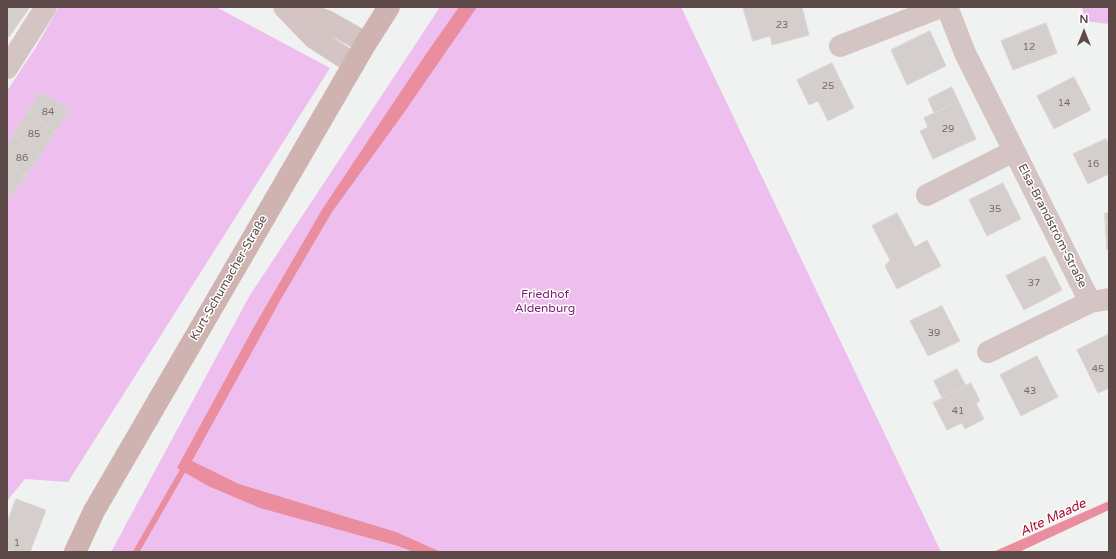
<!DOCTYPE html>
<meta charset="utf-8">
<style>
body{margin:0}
#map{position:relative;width:1116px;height:559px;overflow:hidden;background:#f0f2f1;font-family:"Varela Round",sans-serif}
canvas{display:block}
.frame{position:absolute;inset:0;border:8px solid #5d4948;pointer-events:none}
.north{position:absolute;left:1064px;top:12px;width:40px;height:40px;-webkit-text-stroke:3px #fff;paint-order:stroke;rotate:0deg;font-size:11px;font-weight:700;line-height:16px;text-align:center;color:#5d4948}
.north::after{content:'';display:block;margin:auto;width:14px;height:18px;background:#5d4948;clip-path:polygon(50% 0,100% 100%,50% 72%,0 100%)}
</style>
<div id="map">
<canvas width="1116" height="559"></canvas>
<div class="frame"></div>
<div class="north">N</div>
</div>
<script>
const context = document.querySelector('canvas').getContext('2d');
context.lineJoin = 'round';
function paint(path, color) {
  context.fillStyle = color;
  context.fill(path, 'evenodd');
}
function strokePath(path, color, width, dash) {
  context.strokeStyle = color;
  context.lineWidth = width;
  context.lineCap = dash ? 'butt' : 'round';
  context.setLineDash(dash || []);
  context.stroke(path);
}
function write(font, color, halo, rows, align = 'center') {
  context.font = font + ' "Varela Round",sans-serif';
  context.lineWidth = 3;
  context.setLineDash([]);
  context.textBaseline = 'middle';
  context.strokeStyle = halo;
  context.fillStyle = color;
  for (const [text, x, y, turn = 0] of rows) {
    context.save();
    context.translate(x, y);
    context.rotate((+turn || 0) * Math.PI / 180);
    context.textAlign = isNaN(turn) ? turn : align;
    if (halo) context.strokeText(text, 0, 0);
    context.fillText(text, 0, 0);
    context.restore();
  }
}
const green = new Path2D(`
 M59 7H216L330 68 68 482 25 479 7 501V91L36 47Z
 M440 7H681L941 552H111L250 295Z
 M1082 7H1109V24L1085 21Z`);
const water = new Path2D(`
 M459 7H477L403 114 332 212 281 299 192 461 239 484 396 532 441 552H414L398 546 260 508 208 486 177 468 255 325 323 208 426 54Z
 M1109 501V510L1019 552H993Z`);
const stream = new Path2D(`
 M136 552 186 465`);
const building = new Path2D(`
 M9 7H30L9 37 7 35V10Z
 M743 7H802L809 35 772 45 770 36 753 41Z
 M1046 23 1057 53 1013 70 1001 41Z
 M930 31 946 66 907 85 891 50Z
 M832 63 854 108 828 121 818 101 809 105 797 80Z
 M1074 77 1091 110 1054 129 1037 96Z
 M952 87 959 102 934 113 928 99Z
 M41 92 70 110 55 132 27 113Z
 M959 102 976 139 933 159 920 131 928 127 924 118Z
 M27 113 55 132 41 154 13 135Z
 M13 135 41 154 26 176 7 163V144Z
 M1106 139 1109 144V174L1088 184 1073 154Z
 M7 163 26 176 11 197 7 194Z
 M1003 183 1021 219 987 236 969 200Z
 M897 213 915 247 927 240 941 266 897 289 885 266 890 260 872 226Z
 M1105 213H1109V249H1107Z
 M1045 256 1062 290 1024 310 1006 276Z
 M942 306 960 341 928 356 910 321Z
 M1109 334V388L1098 393 1077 350Z
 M1037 356 1058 397 1021 416 1000 375Z
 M957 369 966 386 942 398 934 381Z
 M971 383 980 401 976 403 984 419 965 429 962 423 947 430 933 403Z
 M16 499 46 510 30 552H15L7 549V523Z`);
const minor = new Path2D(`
 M284 7 314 38 354 64
 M947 7 965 53 1090 302 1109 299
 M287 8 327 21 366 43
 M840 46 941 7
 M7 68 46 7
 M927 195 1014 151
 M988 352 1090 302`);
const major = new Path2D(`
 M75 552 94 511 366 43 389 7`);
const numberNames = [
 ["23",782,25],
 ["12",1029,47],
 ["25",828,86],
 ["14",1064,103],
 ["84",48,112],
 ["29",948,129],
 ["85",34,134],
 ["86",22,158],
 ["16",1093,164],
 ["35",995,209],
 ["37",1034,283],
 ["39",934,333],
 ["45",1098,369],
 ["43",1030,391],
 ["41",958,411],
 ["1",17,543]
];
const streetNames = [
 ["Elsa-Brandström-Straße",1052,226,63],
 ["Kurt-Schumacher-Straße",229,278,-60]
];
const parkNames = [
 ["Friedhof",545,295],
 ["Aldenburg",545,309]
];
const waterNames = [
 ["Alte Maade",1053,518,-25]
];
paint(green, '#eebfee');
paint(water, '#ea8d9f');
strokePath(stream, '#ea8d9f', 6);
paint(building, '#d4cecd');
strokePath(building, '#dbd6d4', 1);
strokePath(minor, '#d4c4c3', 22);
strokePath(major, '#ceb3b0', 22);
write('10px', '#7b6a69', null, numberNames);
write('12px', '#5d4948', '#fff', streetNames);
write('12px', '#7e1973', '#fff', parkNames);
write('italic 13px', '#a80f2c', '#fff', waterNames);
</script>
